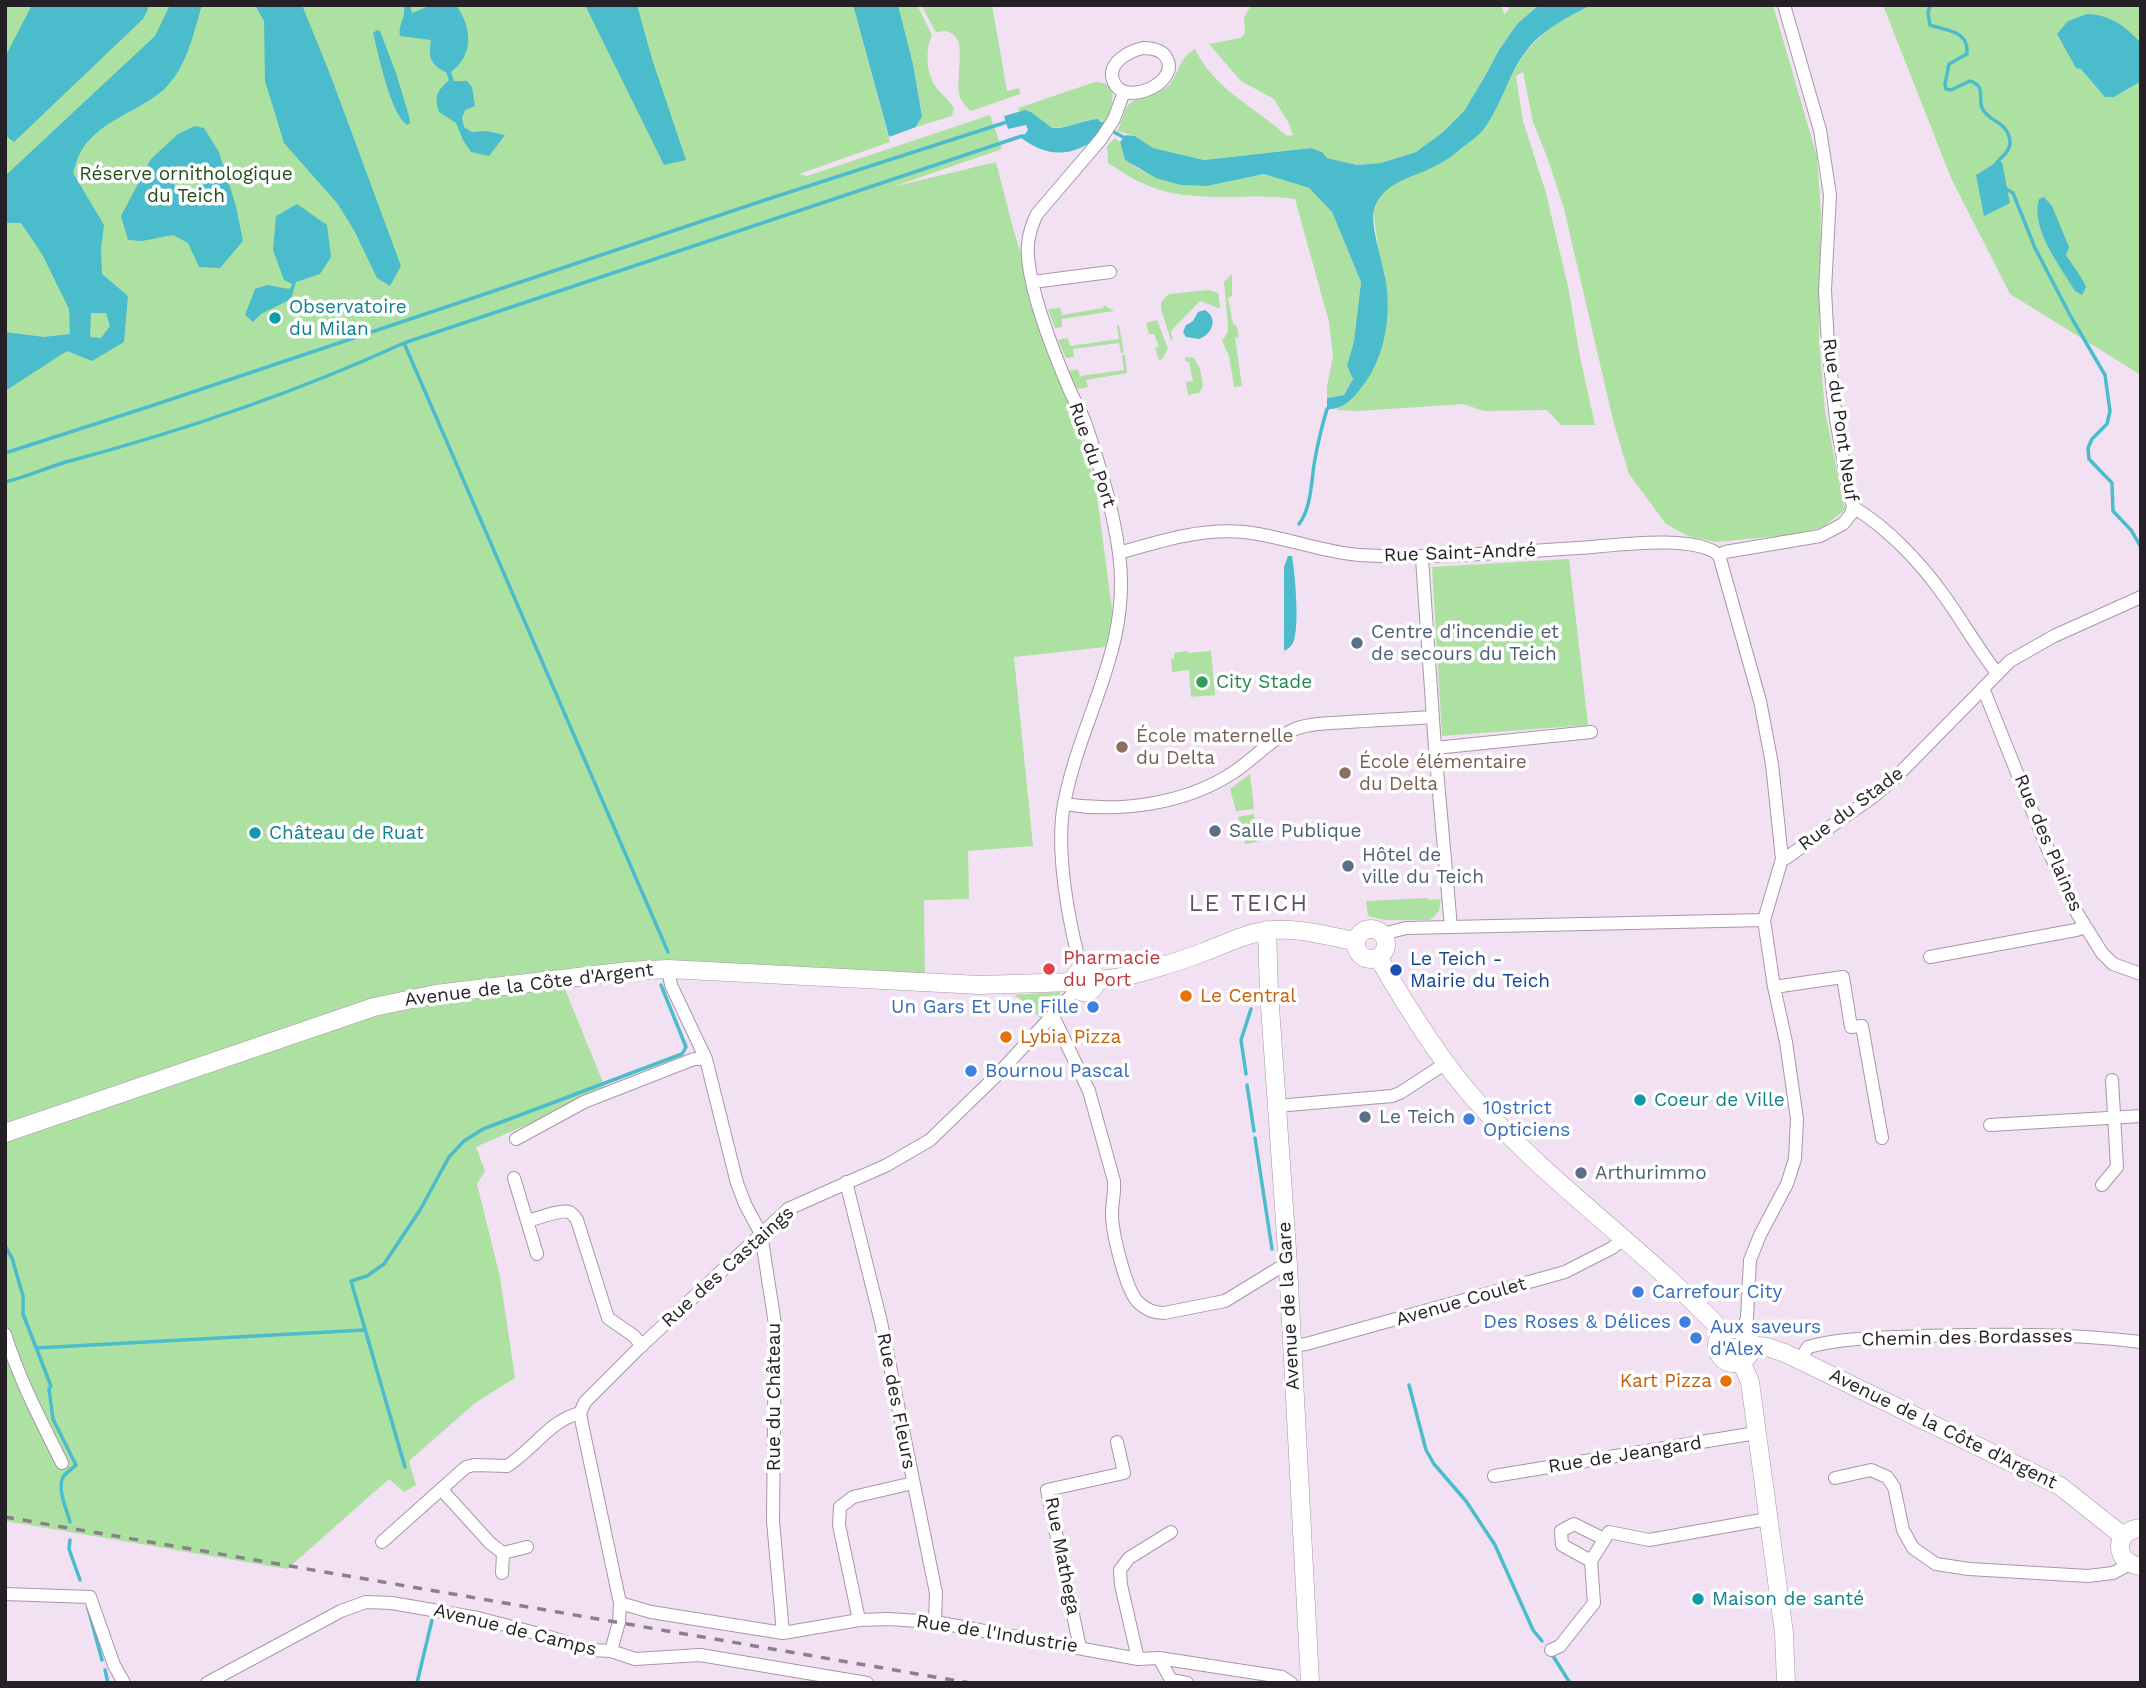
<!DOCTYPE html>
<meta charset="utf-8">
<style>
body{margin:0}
#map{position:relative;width:2146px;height:1688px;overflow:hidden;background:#f2e1f3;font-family:"Work Sans",sans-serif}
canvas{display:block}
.frame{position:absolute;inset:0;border:7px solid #251f26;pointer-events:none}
</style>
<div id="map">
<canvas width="2146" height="1688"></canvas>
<div class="frame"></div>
</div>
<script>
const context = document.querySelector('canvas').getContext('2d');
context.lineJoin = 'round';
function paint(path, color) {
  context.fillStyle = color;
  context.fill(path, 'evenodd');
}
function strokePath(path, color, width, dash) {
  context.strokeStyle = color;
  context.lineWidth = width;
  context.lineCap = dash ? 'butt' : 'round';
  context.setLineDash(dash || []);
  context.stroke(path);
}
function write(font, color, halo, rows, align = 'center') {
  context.font = font + ' "Work Sans",sans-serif';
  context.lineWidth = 7;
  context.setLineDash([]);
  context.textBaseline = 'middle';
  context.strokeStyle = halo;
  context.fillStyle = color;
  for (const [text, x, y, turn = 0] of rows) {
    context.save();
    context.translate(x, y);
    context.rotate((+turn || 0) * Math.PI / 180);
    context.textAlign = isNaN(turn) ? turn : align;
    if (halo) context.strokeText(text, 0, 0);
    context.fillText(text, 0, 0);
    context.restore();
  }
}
const green = new Path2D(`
 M5 5H853L890 142 799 174 807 176 990 115 1002 149 892 187 996 162 1014 232 1095 481 1113 617 1105 647 1014 657 1033 846 968 851 969 899 924 900 925 985 663 976 565 989 606 1090 476 1147 485 1171 477 1184 500 1277 515 1378 475 1403 409 1461 416 1485 404 1492 389 1479 287 1569 5 1521Z
 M898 5H917L932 35C925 50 926 72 935 86 941 94 949 100 954 108L952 116 916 127 922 115 913 64Z
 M921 5H992L1007 91 1019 88 1020 94 971 111C965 106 960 100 959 93 955 72 973 25 936 32Z
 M1251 5H1501L1504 14 1509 9 1508 5H1539L1517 24 1499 50 1484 78 1464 111 1443 132 1416 152 1381 163 1357 165 1327 158 1322 152 1311 148 1204 160 1153 148 1135 136 1117 131C1123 122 1123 107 1133 101 1144 94 1158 95 1169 85 1180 73 1178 58 1195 49 1214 89 1255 107 1287 136L1293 135 1288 122 1274 99 1241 81 1209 44 1240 38 1245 33 1244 18Z
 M1591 5H1773L1817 157 1821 213 1819 339 1825 411 1845 510 1823 527 1792 535 1715 542 1688 536 1666 524 1629 474 1614 424 1564 209 1549 162 1533 122 1523 72 1516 76 1523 121 1546 193 1569 291 1580 357 1595 425H1561L1547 410 1484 411 1463 404 1359 411 1336 410 1352 399 1385 275 1379 253 1373 211 1382 193 1400 179 1429 169 1461 149 1485 128 1509 79 1526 51 1549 28Z
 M1883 5H2141V375L2010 294 1951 178Z
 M1095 82C1121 82 1112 107 1106 121L1087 120 1071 126 1052 128C1040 122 1033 108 1019 112L1018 108Z
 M1115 138 1120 142 1125 160 1142 171 1180 185 1207 186 1264 174 1309 188 1332 212 1361 282 1354 341 1347 366 1353 379 1344 395 1327 398V387L1333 356 1329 322 1295 199C1255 193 1212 201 1172 193 1150 189 1127 176 1108 163L1107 146Z
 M1232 274V296L1228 298 1233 324 1237 326 1239 337 1235 338 1242 386 1234 387 1229 356 1222 341 1228 332V326L1224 282Z
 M1209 290 1218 293 1220 307 1218 308 1200 301 1171 331 1173 341 1171 340 1161 309V302L1169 294Z
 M1104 305 1114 311 1062 319V327L1055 328 1048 309 1060 308 1062 315 1103 308Z
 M1157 320 1168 349 1162 359 1159 360 1155 348 1159 346 1154 334H1149L1146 323Z
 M1119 325 1124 353H1121L1119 343 1073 349 1074 357 1066 358 1058 340 1068 338 1070 346 1119 339 1117 326Z
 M1122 355H1125L1127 373 1086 380 1088 387 1077 389 1068 371 1078 369 1080 376 1124 370Z
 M1185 357 1194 358 1200 369 1203 386 1199 393 1188 395 1186 382 1193 381 1189 362H1186Z
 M1569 559 1588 725 1442 736 1432 567Z
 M1187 651 1188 653 1211 651 1215 695 1191 697 1189 670 1172 672 1171 659 1174 658V653Z
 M1250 774 1254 809 1236 811 1230 789Z
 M1254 814 1257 842 1245 844 1238 817Z
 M1428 898 1429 900 1441 899 1439 911 1430 920H1385L1368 916 1366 901Z
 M1060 992V997L1041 1019 1026 1003 1014 995Z`);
const water = new Path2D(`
 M32 5H150L143 19 14 142 5 135V57Z
 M170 5H202C193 35 186 71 161 92 135 113 97 122 80 153 77 159 75 167 73 173L104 225 101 249 102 274 128 296 124 342 92 361 67 351 5 391V332L44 337 70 334 69 309 42 254 21 223H5V176L155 36ZM91 313H106L110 326 101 338 90 337Z
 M255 5H302L330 74 401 266 390 286 377 278 354 230 337 203 284 143 265 81 264 21Z
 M404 5H410L412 13 431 5H456C472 27 474 55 451 72L454 81H467L472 87 475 106 465 110 462 118 464 127 472 132 486 131 505 135 489 156 471 152 463 140 456 123 439 112C434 94 437 92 449 80L446 72C430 65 428 56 431 40L400 36C398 23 406 20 404 5Z
 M585 5H637L652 59 686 160 664 165Z
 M853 5H898L913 64 922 116 916 127 889 137Z
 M1539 5H1591C1567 18 1543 29 1526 51 1509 73 1502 103 1486 126 1481 134 1471 141 1463 147 1453 156 1439 165 1427 170 1406 179 1381 185 1374 210 1370 222 1381 258 1384 272 1393 310 1386 358 1361 388 1352 400 1342 410 1327 409V398L1344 395 1353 379 1347 366 1354 341 1361 282 1332 212 1309 188 1264 174 1207 186 1180 185 1156 178 1125 160 1120 142 1126 135 1135 136 1153 148 1204 160 1311 148 1322 152 1327 158 1357 165 1381 163 1416 152 1443 132 1464 111 1484 78 1499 50 1517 24Z
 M2087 14C2111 15 2125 26 2141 43V81L2114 97H2105L2081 69 2076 68 2057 34 2068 21Z
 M377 30 380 31 396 73 409 116 410 123 407 125C391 115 378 53 373 33Z
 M1025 110 1031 112 1052 128C1068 129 1082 120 1098 119L1101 122 1106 121C1101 128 1095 139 1088 144 1063 159 1040 153 1019 136L1025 134 1028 130 1026 125 1008 129 1004 116Z
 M195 126 204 128 219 152 236 206 243 241 220 268 199 267 188 243 173 235 142 241 128 240 121 216 151 159 178 134ZM183 175 195 180 213 177 215 180 193 189 194 195 180 196 177 192 173 181 178 176Z
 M1997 162H2002L2010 203 1984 216 1976 175Z
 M2044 197 2052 206 2069 247 2066 255C2074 268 2080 273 2086 287L2082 295 2075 291C2061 267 2030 229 2039 199Z
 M297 204 327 225 331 257 320 274 296 282 291 299 261 314 253 322 245 315 255 289 267 285 289 289 291 287 292 284 284 280 273 250 276 216Z
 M1205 310C1219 319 1212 334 1199 339L1186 337 1183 332 1186 325 1193 321 1198 312Z
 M1288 556H1292C1295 574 1300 627 1293 643 1291 647 1288 648 1285 651L1284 649V567Z`);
const stream = new Path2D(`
 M1930 5 1928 13 1930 25C1947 31 1969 30 1967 54L1949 64 1945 84 1946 89 1951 90 1970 81C1986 86 1978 97 1982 108 1989 123 2007 120 2010 141 2011 153 1998 158 1993 168
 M1110 130 1127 139
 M2003 187 2013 193 2035 248 2071 317 2105 375 2110 411 2107 424 2092 439 2088 448 2089 459 2112 483 2113 511 2131 530 2141 547
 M404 343 668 952
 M5 453 151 406 765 200 1010 121
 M5 482C26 477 46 468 66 462 179 432 297 392 404 343L1022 136
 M1299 524C1312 507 1311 480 1315 459 1318 442 1322 426 1327 409L1330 407
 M1246 1074 1241 1040 1251 1009
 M1247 1085 1254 1131
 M1255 1138 1272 1249
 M5 1246 12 1258 23 1296V1314L51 1386 49 1389 53 1419 76 1465C72 1469 65 1473 63 1477 57 1490 67 1510 70 1522
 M36 1348 365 1330
 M1409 1385 1426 1450 1434 1464 1466 1501 1495 1545 1533 1630 1542 1641
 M405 1467 351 1281 367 1276 384 1264 420 1210 449 1157 464 1141 483 1129 682 1054 686 1047 661 985
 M70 1540 69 1549 80 1580
 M88 1608 102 1660
 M1549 1654 1553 1656 1570 1683
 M105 1670 108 1683
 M417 1683 432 1620`);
const street = new Path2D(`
 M1143 48C1152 48 1163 50 1167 59 1180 83 1122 109 1113 80 1107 63 1129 51 1143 48Z
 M1033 282 1110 272
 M1853 507C1888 528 1921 563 1945 597 1963 622 1978 649 1997 673
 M1119 553C1160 541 1201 528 1244 532 1283 536 1320 552 1359 555 1406 558 1451 556 1498 553 1524 551 1551 550 1578 548 1611 546 1693 533 1719 555
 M1719 555 1760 701 1772 764 1782 859 1764 920 1774 987 1786 1042 1797 1119 1795 1159 1787 1184 1760 1235 1750 1260 1747 1318 1742 1332
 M1719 555 1725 552 1820 536 1843 524 1851 514 1853 507 1848 487 1836 419 1828 345 1825 290 1830 195 1820 130 1784 5
 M1422 558 1435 748 1451 927
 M1983 688 2046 845 2077 913 2102 953 2113 964 2141 974
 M1435 748 1591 732
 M1064 804C1120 813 1186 804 1234 772 1255 758 1270 739 1295 729 1312 723 1330 723 1348 722 1376 720 1405 719 1433 717
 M1782 859 1786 858 1874 796 1895 778 2010 661 2054 636 2141 597
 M1383 934 1406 928 1764 920
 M1930 957 2076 930 2085 927
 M668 969 671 985 706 1059 737 1183 745 1204 761 1234 775 1324 773 1521 783 1633
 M1082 971C1069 925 1055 851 1064 804 1081 715 1132 648 1119 553 1113 508 1100 467 1086 425 1082 413 1075 402 1070 391 1055 356 1025 281 1028 244 1029 233 1032 224 1037 214L1101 139 1114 119 1124 92
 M1774 987 1843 977 1851 1027 1862 1026 1882 1138
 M1053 1016 1089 1091 1114 1181C1115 1193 1112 1202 1112 1214 1112 1232 1126 1292 1139 1303 1146 1310 1155 1313 1164 1313L1225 1301 1279 1268 1288 1265
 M1277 1106 1392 1096 1400 1093 1446 1063
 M1990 1125 2141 1116
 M516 1139 584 1102 694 1059H706
 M514 1178 537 1254
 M846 1182 881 1322 936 1593 935 1622
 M2102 1185 2117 1167 2112 1080
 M527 1221C536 1219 561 1209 569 1212 572 1213 575 1217 577 1220L608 1318 634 1336 642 1346
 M5 1334C19 1379 41 1421 62 1463
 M1291 1346 1306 1344 1565 1272 1612 1248 1623 1239
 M1800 1360 1808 1347C1844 1337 1883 1338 1921 1336 1994 1334 2068 1333 2141 1342
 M1494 1476 1756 1433
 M1835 1478 1871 1470 1887 1477 1894 1487 1903 1530 1913 1548 1936 1564 1969 1569 2088 1576 2113 1573 2130 1564
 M441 1489 490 1543 503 1553
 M382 1542 466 1467 474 1465 507 1466C532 1451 550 1420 580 1413
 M503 1553 527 1547
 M1591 1561 1562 1545 1561 1531 1574 1524 1604 1539
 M502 1573 503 1553
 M5 1594 90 1597 114 1665 124 1683
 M620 1603 651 1612 783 1633 859 1620 888 1619 935 1622 1138 1659 1159 1658 1282 1677 1291 1683
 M859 1620 839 1525 840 1507 853 1497 913 1483
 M1080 1648 1047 1490 1124 1473 1117 1442
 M1551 1650 1560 1646 1594 1603 1591 1561 1609 1532 1649 1540 1767 1519
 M611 1651 619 1622 620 1603 582 1424 580 1413 585 1402 638 1349 788 1209 887 1165 930 1140 998 1074 1077 989
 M1159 1658 1171 1680 1187 1683
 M1138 1659 1121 1585 1120 1570 1129 1558 1171 1532
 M207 1683 341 1611 366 1602 392 1603 478 1618 543 1635 590 1650 611 1651 635 1659 700 1655 867 1683`);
const secondary = new Path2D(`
 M1356 944a15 15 0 1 1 30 0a15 15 0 1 1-30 0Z
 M1267 930 1269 992 1288 1265 1310 1682
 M1378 957C1406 1006 1440 1061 1478 1103 1553 1186 1647 1251 1724 1333
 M1074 981a11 11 0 1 1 22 0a11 11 0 1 1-22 0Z
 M1096 980C1123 980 1178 962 1204 952 1225 944 1244 934 1265 931 1295 926 1326 936 1355 941
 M5 1133 374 1007 436 994 628 971 668 969 980 985 1074 982
 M1717 1346a17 17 0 1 1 34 0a17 17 0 1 1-34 0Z
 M1750 1345 1767 1347 1785 1353 2060 1486 2123 1536
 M1741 1361 1750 1382 1784 1633 1786 1683
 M2141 1528C2113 1530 2113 1564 2141 1566`);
const rail = new Path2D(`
 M5 1517 970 1683`);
const markers = [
 [275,318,7,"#0f9aa8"],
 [1357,643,7,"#5c6f8a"],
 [1202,682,7,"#2e9e5b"],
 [1122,747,7,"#8d6e63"],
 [1345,773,7,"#8d6e63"],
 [1215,831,7,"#5c6f8a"],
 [255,833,7,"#0f9aa8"],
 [1348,866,7,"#5c6f8a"],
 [1049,969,7,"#e0444e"],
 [1396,970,7,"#1a4fb4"],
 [1186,996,7,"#e8710a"],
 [1093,1007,7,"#3f7fe0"],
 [1006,1037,7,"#e8710a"],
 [971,1071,7,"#3f7fe0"],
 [1640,1100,7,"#0f9aa8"],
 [1365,1117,7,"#5c6f8a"],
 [1469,1119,7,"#3f7fe0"],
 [1581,1173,7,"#5c6f8a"],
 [1638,1292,7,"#3f7fe0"],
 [1685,1322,7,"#3f7fe0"],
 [1696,1338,7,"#3f7fe0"],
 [1726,1381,7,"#e8710a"],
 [1698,1599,7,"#0f9aa8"]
];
const parkNames = [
 ["Réserve ornithologique",186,174],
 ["du Teich",186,196]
];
const cultureNames = [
 ["Observatoire",289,307],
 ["du Milan",289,329],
 ["Château de Ruat",269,833],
 ["Coeur de Ville",1654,1100],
 ["Maison de santé",1712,1599]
];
const streetNames = [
 ["Rue du Pont Neuf",1840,420,82],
 ["Rue du Port",1092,455,71],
 ["Rue Saint-André",1460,553,-2],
 ["Rue du Stade",1851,809,-37],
 ["Rue des Plaines",2048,843,67],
 ["Avenue de la Côte d'Argent",529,985,-7],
 ["Rue des Castaings",728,1267,-42],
 ["Avenue Coulet",1461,1302,-16],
 ["Avenue de la Gare",1289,1306,-93],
 ["Chemin des Bordasses",1967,1338,-1],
 ["Rue du Château",774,1397,-90],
 ["Rue des Fleurs",896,1401,79],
 ["Avenue de la Côte d'Argent",1943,1429,26],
 ["Rue de Jeangard",1625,1455,-9],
 ["Rue Mathega",1062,1556,79],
 ["Avenue de Camps",515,1630,14],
 ["Rue de l'Industrie",997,1634,9]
];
const serviceNames = [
 ["Centre d'incendie et",1371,632],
 ["de secours du Teich",1371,654],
 ["Salle Publique",1229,831],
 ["Hôtel de",1362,855],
 ["ville du Teich",1362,877],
 ["Le Teich",1379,1117],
 ["Arthurimmo",1595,1173]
];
const leisureNames = [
 ["City Stade",1216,682]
];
const educationNames = [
 ["École maternelle",1136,736],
 ["du Delta",1136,758],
 ["École élémentaire",1359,762],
 ["du Delta",1359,784]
];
const healthNames = [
 ["Pharmacie",1063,958],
 ["du Port",1063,980]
];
const transitNames = [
 ["Le Teich -",1410,959],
 ["Mairie du Teich",1410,981]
];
const foodNames = [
 ["Le Central",1200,996],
 ["Lybia Pizza",1020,1037],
 ["Kart Pizza",1712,1381,"right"]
];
const shopNames = [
 ["Un Gars Et Une Fille",1079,1007,"right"],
 ["Bournou Pascal",985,1071],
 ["10strict",1483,1108],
 ["Opticiens",1483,1130],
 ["Carrefour City",1652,1292],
 ["Des Roses & Délices",1671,1322,"right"],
 ["Aux saveurs",1710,1327],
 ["d'Alex",1710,1349]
];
const quarterNames = [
 ["LE TEICH",1249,904]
];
paint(green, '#ade1a1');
paint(water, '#4bbccc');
strokePath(stream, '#4bbccc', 3.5);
strokePath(street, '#a797a7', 14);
strokePath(secondary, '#a797a7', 19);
strokePath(street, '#fff', 12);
strokePath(secondary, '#fff', 18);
strokePath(rail, '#8b7f8c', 3.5, [9, 9]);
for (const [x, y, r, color] of markers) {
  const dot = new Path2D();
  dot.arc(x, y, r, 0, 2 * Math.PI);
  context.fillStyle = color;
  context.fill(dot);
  strokePath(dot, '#fff', 2.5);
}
write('19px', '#234e18', '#fff', parkNames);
write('19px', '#0d838f', '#fff', cultureNames, 'left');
write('19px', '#251f26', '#fff', streetNames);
write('19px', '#4e5e75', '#fff', serviceNames, 'left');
write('19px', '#27864d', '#fff', leisureNames, 'left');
write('19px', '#785e54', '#fff', educationNames, 'left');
write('19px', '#be3a42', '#fff', healthNames, 'left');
write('19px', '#164399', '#fff', transitNames, 'left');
write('19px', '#c56008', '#fff', foodNames, 'left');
write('19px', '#366cbe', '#fff', shopNames, 'left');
context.letterSpacing = '2px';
write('23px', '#5e505e', '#fff', quarterNames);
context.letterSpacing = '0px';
</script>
